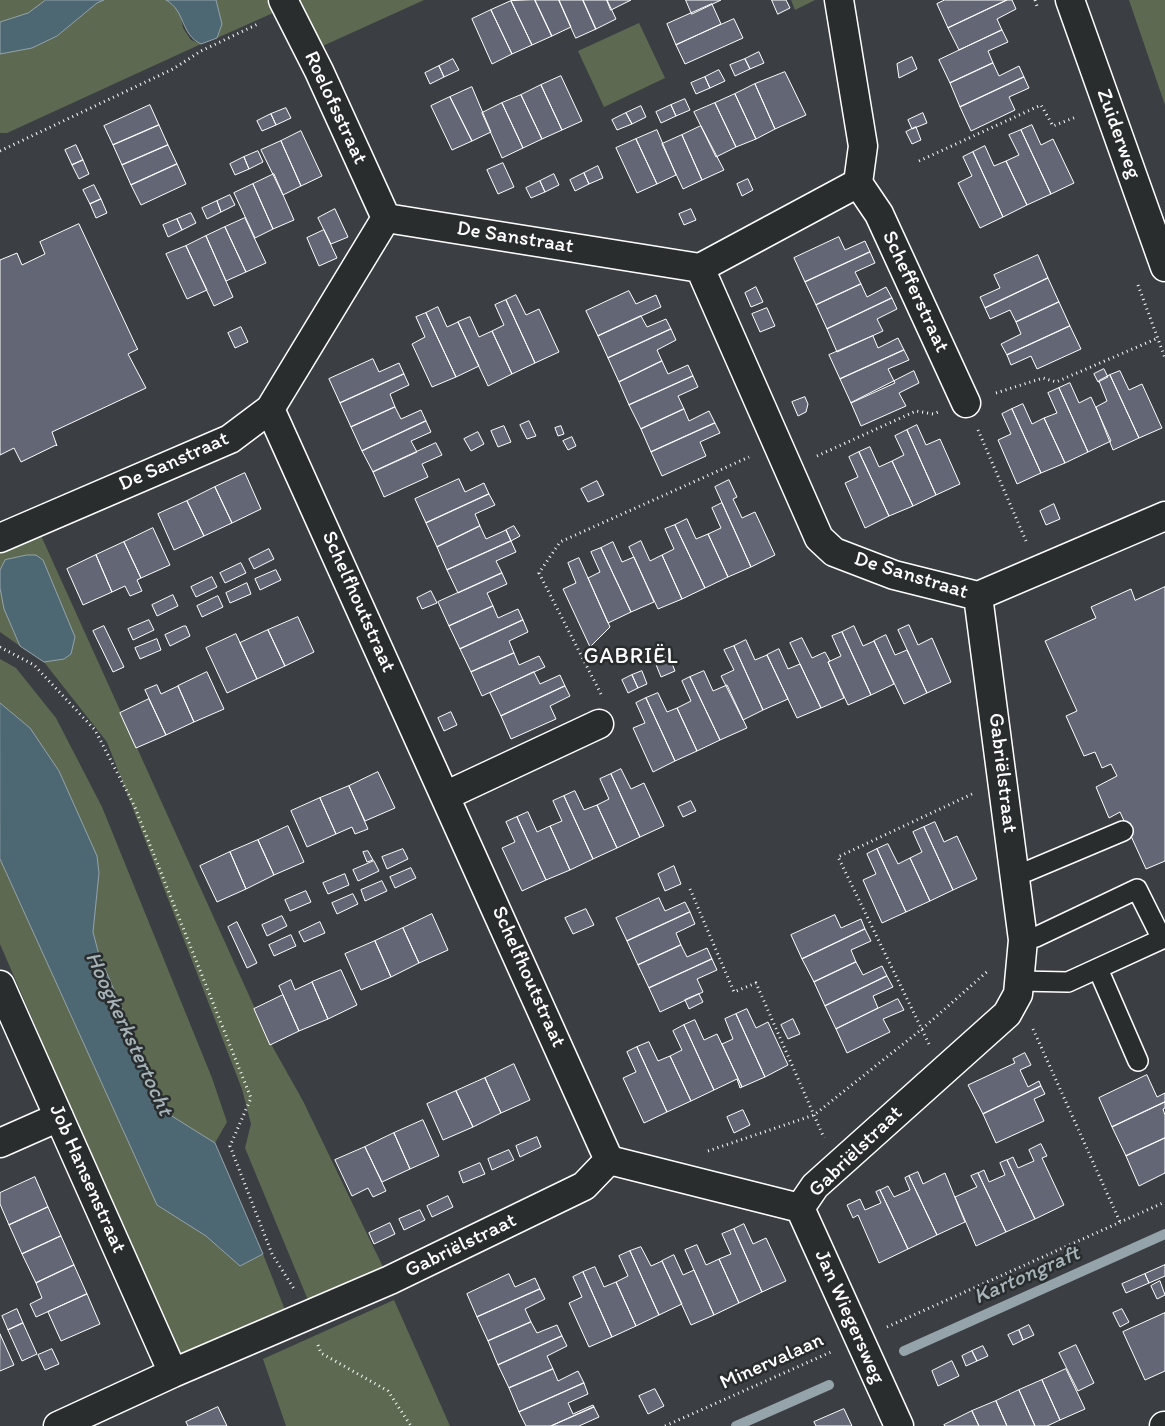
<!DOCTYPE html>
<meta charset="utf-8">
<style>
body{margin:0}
canvas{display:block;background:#3b3e43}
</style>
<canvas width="1165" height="1426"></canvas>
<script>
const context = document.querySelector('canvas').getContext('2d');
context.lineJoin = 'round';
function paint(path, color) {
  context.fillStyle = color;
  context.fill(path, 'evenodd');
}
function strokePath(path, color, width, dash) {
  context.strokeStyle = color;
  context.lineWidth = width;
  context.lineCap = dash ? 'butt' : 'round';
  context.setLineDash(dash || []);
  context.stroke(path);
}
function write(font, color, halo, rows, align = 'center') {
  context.font = font + ' Itim,sans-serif';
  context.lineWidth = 5;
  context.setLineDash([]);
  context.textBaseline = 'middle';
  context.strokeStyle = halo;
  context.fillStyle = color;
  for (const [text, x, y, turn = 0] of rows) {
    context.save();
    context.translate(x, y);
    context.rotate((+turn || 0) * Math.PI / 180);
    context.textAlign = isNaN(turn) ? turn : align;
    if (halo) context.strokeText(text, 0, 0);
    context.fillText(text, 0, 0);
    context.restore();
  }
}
const green = new Path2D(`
 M0 0H46L29 13 0 22Z
 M104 0H166L180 11 183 28 191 40 201 44 7 133H0V54L32 48 57 36 97 3Z
 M216 0H267L273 13 217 38 222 24Z
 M293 0H424L316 49Z
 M791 0H815L795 10Z
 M1129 0H1165V105Z
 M639 23 665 78 604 107 578 51Z
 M38 529 271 1044 303 1101 383 1267 308 1300 245 1148 251 1124 242 1089 107 742 44 662 64 659 71 654 75 637 36 555 5 560 0 570V546Z
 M0 588 4 609 20 646 0 632Z
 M0 659 16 668 56 718 102 807 212 1078 227 1122 215 1143 167 1113 99 955 93 932 99 873 97 856 59 771 30 728 0 703Z
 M0 859 157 1205 206 1236 240 1266 263 1254 285 1310 178 1356 0 944Z
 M394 1300 450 1426H286L263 1359Z`);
const water = new Path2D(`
 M46 0H104L97 3 57 36 32 48 0 54V22L28 13Z
 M166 0H216L222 24 217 38 201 44C180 34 186 11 166 0Z
 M27 555H36L43 560 75 637 71 654 64 659 44 662 20 646 4 609 0 588V570L5 560Z
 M0 703 30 728 59 771 97 856 99 873 93 932 99 955 167 1113 215 1143 263 1254 240 1266 206 1236 157 1205 0 859Z`);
const stream = new Path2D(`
 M904 1351 1165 1234
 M736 1426 829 1385`);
const building = new Path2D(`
 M535 0 552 36 532 45 511 1Z
 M535 0H559L571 27 552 36Z
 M559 0H583L596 29 576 38Z
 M583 0H607L616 19 596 29Z
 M607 0H631L611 10Z
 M686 0H721L692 14Z
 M772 0H786L790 8 778 14Z
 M945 0H1007L948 28 937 4Z
 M1007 0H1012L1016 9 997 19 1002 30 959 50 948 28Z
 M511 1 532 45 512 54 491 10Z
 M712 4 721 24 676 45 667 24Z
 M491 10 512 54 492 64 472 19Z
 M734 19 743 38 685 64 676 45Z
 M1002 30 1008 42 988 51 993 63 950 83 939 60Z
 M759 52 764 63 750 69 745 59Z
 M912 57 917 69 899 78 897 64Z
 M453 59 459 70 444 77 439 66Z
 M745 59 750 69 735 76 730 65Z
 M993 63 999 76 1019 66 1024 77 960 107 950 83Z
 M439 66 444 77 430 84 425 73Z
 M719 70 725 81 710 88 705 77Z
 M785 72 806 115 775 129 755 84Z
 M561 76 582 121 562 130 541 85Z
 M705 77 710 88 696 94 691 83Z
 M1024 77 1029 88 1009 97 1015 110 971 131 960 107Z
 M755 84 775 129 756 139 735 94Z
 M541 85 562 130 542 139 521 95Z
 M472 87 491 132 472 141 450 97Z
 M735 94 756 139 736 147 715 103Z
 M521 95 542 139 523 148 502 103Z
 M450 97 472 141 452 150 431 106Z
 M685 99 690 110 676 116 671 105Z
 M502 103 523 148 502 158 482 113Z
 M715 103 736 147 716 157 694 112Z
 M150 105 159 125 113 145 104 126Z
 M671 105 676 116 661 123 656 112Z
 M641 106 646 117 632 124 626 113Z
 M286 108 291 118 276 125 271 114Z
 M626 113 632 124 617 130 612 120Z
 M923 113 927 123 912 129 908 120Z
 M271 114 276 125 262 131 257 121Z
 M159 125 168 145 122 165 113 145Z
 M1032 125 1041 145 1053 139 1074 183 1051 194 1021 130Z
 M701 126 724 170 702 180 682 135Z
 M916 127 921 140 912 144 906 132Z
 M657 130 676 175 657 184 636 139Z
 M1021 130 1051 194 1027 205 1006 161 1019 155 1009 135Z
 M301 131 322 176 301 186 281 141Z
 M682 135 702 180 683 189 662 144Z
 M636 139 657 184 637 193 616 148Z
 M281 141 301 186 283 195 261 150Z
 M76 145 83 160 72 165 65 150Z
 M168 145 177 164 131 185 122 165Z
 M985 146 994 166 1006 161 1027 205 1003 217 973 152Z
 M258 151 263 162 249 169 244 157Z
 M973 152 1003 217 980 228 958 183 972 176 963 157Z
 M244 157 249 169 235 175 230 164Z
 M83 160 89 174 79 179 72 165Z
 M503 163 514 187 498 194 487 170Z
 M177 164 186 184 141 205 131 185Z
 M598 166 603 178 589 184 584 173Z
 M584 173 589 184 575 191 570 180Z
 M274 174 294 220 273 229 253 184Z
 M554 174 559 185 545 192 540 181Z
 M748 179 753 190 742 196 737 184Z
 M540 181 545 192 531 198 526 188Z
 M253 184 273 229 255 238 234 193Z
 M94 185 101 199 90 204 83 190Z
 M230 195 235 205 221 212 217 201Z
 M101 199 107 213 96 218 90 204Z
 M217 201 221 212 207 219 202 208Z
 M335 209 348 237 331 244 318 218Z
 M691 209 696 220 684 225 679 214Z
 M191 213 196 223 182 230 177 219Z
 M245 218 266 263 246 272 225 227Z
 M177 219 182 230 168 237 163 225Z
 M79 224 137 348 138 349 128 354 146 388 52 432 57 446 56 445 21 462 14 448 0 455V260L17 253 22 265 45 254 40 242Z
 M225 227 246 272 226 281 206 236Z
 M324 230 337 258 319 266 307 238Z
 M206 236 233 297 214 306 186 246Z
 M839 237 845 250 865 241 870 252 805 282 794 258Z
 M186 246 207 290 187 299 166 254Z
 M870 252 875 263 855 272 861 284 816 305 805 282Z
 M1038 255 1048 278 985 308 980 297 1000 288 994 275Z
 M1048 278 1059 302 1016 322 1010 310 990 319 985 308Z
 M861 284 867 297 886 287 892 298 827 329 816 305Z
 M756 287 763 302 751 307 745 293Z
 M629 291 636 304 656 295 661 307 598 336 586 311Z
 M516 295 526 315 539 309 559 352 535 363 506 300Z
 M892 298 897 309 877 319 883 331 837 352 827 329Z
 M506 300 535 363 512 374 492 331 504 325 495 305Z
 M1059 302 1070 326 1007 355 1001 344 1021 334 1016 322Z
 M438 307 447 327 458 322 479 366 456 377 426 313Z
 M767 308 775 326 760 332 752 314Z
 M426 313 456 377 432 387 412 344 425 337 416 317Z
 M641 316 647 327 666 319 671 329 608 358 598 336Z
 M470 317 479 337 492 331 512 374 488 386 458 322Z
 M1070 326 1081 349 1037 369 1031 356 1011 365 1007 355Z
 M241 327 248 342 235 348 228 333Z
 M671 329 676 340 657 350 662 361 619 382 608 358Z
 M873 336 878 348 898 338 904 350 840 379 829 355Z
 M904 350 909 360 888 369 895 383 851 403 840 379Z
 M373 359 379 372 399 363 404 374 340 403 329 379Z
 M662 361 668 374 688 365 693 376 629 405 619 382Z
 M1104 369 1108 377 1098 382 1094 374Z
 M914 371 919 383 899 393 906 406 861 426 851 403Z
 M1120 371 1129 390 1142 384 1162 428 1139 438 1110 375Z
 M404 374 409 385 390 394 395 407 351 427 340 403Z
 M1110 375 1139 438 1113 450 1096 407 1107 401 1099 381Z
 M693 376 698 387 678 396 684 409 641 429 629 405Z
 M1070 383 1079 403 1091 397 1111 441 1088 452 1059 388Z
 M1059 388 1088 452 1065 463 1044 418 1057 413 1048 393Z
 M805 397 808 404 806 412 798 416 792 402Z
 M1023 404 1032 424 1044 418 1065 463 1041 473 1012 409Z
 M395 407 401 419 421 410 426 421 362 451 351 427Z
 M684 409 689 421 709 411 715 423 651 452 641 429Z
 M1012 409 1041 473 1017 484 998 440 1011 434 1002 414Z
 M426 421 431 432 411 441 417 452 373 472 362 451Z
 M529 421 536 436 527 439 520 425Z
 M715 423 720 433 700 442 706 456 662 476 651 452Z
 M917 425 926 445 940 439 960 484 936 495 907 430Z
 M504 426 511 442 498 447 491 431Z
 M561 426 564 434 558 436 555 428Z
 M907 430 936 495 913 506 892 461 904 455 895 436Z
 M478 432 484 444 471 451 464 439Z
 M572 437 576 446 568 450 563 441Z
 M436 443 442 455 422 464 428 477 384 497 373 472Z
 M870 447 879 467 892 461 913 506 889 516 859 452Z
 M859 452 889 516 865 528 845 483 858 477 849 457Z
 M245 473 261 509 232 523 215 487Z
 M459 479 465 492 484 483 489 494 426 523 415 499Z
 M729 480 737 497 733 499 742 518 755 512 775 555 751 567 715 487Z
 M597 481 604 495 588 502 581 489Z
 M215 487 232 523 204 536 187 501Z
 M489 494 495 505 475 514 480 526 437 547 426 523Z
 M187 501 204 536 174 550 158 514Z
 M722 503 751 567 728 577 708 534 721 528 712 508Z
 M1054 504 1060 519 1046 525 1040 511Z
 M687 519 696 539 708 534 728 577 705 588 675 525Z
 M675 525 705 588 682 599 662 555 674 549 665 529Z
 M480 526 486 539 506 530 511 541 447 570 437 547Z
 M514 526 520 536 511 541 506 530Z
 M153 528 170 565 141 578 124 542Z
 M511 541 516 552 496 561 502 573 458 593 447 570Z
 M641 541 650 561 662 555 682 599 658 609 629 547Z
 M124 542 141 578 137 580 142 591 130 596 125 586 112 592 96 555Z
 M613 542 622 562 634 557 654 602 631 612 601 548Z
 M601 548 631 612 608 623 588 578 600 572 591 552Z
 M269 549 274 559 254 569 249 559Z
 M96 555 112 592 83 605 67 569Z
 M579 558 610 627 590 647 563 589 576 583 568 563Z
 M241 563 246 573 225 583 220 573Z
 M276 570 281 580 260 590 255 579Z
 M502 573 507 584 487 593 493 606 449 626 438 602Z
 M212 577 217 587 196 597 191 587Z
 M247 583 251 594 230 603 226 593Z
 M1165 587V861L1146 869 1120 812 1109 818 1096 787 1117 776 1111 764 1102 768 1095 752 1084 756 1066 716 1077 711 1045 641 1096 618 1091 607 1131 589 1135 600Z
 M431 591 437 603 422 609 417 598Z
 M173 595 178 606 157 616 152 605Z
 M218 596 223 607 202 617 197 606Z
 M493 606 498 618 518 609 523 620 460 649 449 626Z
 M298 617 314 652 285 666 268 630Z
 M149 620 154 630 133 640 128 629Z
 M523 620 528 632 509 641 514 653 471 672 460 649Z
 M909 625 918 645 932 638 951 682 927 693 898 630Z
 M104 626 124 667 113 672 93 631Z
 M184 626H186L190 636 170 646 165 635Z
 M854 626 863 646 874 641 894 684 871 695 842 632Z
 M268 630 285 666 257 679 240 643Z
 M842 632 871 695 848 705 828 662 841 656 832 636Z
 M236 634 257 679 227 693 206 648Z
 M886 635 895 655 907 650 927 693 904 704 874 641Z
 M802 638 812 658 825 652 830 661 828 662 844 698 821 708 790 643Z
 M157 639 161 650 140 659 135 648Z
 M746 640 755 660 767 655 788 699 763 710 734 646Z
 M734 646 763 710 743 720 721 676 734 670 724 650Z
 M779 649 788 669 800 664 821 708 797 718 767 655Z
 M514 653 519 665 539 656 545 667 482 696 471 672Z
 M669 656 675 671 661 677 655 662Z
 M642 671 647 684 638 688 632 675Z
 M704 671 713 691 727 685 747 728 720 740 690 677Z
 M207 672 224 709 194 722 178 686Z
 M534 672 540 684 560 675 565 686 501 716 490 693Z
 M632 675 638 688 628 693 622 680Z
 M690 677 720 740 697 751 677 708 691 701 682 681Z
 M157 685 161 694 178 686 194 722 166 735 145 690Z
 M565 686 570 696 550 706 556 719 511 739 501 716Z
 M658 693 667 712 677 708 697 751 675 761 646 698Z
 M646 698 675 761 653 772 633 728 645 723 636 703Z
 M149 699 166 735 136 748 120 713Z
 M451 712 457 725 444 731 438 718Z
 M621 769 631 789 644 783 664 826 640 837 611 774Z
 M378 772 395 808 365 821 349 786Z
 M611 774 640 837 617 848 597 805 609 799 600 779Z
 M349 786 368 829 355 834 352 827 336 834 320 798Z
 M575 791 584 810 597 805 617 848 593 859 564 796Z
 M564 796 593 859 570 870 550 826 562 821 553 801Z
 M320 798 336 834 307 847 291 811Z
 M691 801 696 811 683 817 678 807Z
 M528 812 537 832 550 826 570 870 546 880 517 817Z
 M517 817 546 880 522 891 502 848 515 842 506 822Z
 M935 822 944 842 957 836 977 879 953 890 924 827Z
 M288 826 304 862 274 875 258 840Z
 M924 827 953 890 930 901 910 858 922 852 913 832Z
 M258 840 274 875 246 889 230 852Z
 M888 844 898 864 910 858 930 901 906 912 877 849Z
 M403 849 408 859 387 869 382 857Z
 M877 849 906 912 882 923 863 880 876 874 867 854Z
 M368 851 373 860 367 862 363 852Z
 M230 852 246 889 217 902 200 866Z
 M374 861 379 871 358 881 353 870Z
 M674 866 681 884 665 891 658 874Z
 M411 868 416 878 395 888 390 877Z
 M345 874 349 885 328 894 323 883Z
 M382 881 387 891 365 901 361 890Z
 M306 891 311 902 290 911 285 900Z
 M353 894 358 904 337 914 332 903Z
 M659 898 665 911 685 902 690 912 627 941 616 918Z
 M586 909 594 925 573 934 565 918Z
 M690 912 695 924 676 933 681 945 638 965 627 941Z
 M432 914 448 950 419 963 403 928Z
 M835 915 841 928 861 919 865 929 802 959 791 935Z
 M282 916 287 926 267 936 262 925Z
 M237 922 257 963 247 968 228 927Z
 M320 922 325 933 304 942 299 932Z
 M403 928 419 963 391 977 375 941Z
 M865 929 871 941 851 950 856 962 814 982 802 959Z
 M291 935 296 946 274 956 269 945Z
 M375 941 391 977 361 990 345 954Z
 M681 945 687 957 707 948 712 959 649 988 638 965Z
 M712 959 717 970 697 979 703 992 660 1012 649 988Z
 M856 962 863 975 882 966 887 976 825 1006 814 982Z
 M341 970 357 1005 328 1019 312 982Z
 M887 976 893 987 873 996 878 1008 836 1029 825 1006Z
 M291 980 295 990 312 982 328 1019 299 1031 279 986Z
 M699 994 703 1002 689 1009 685 1000Z
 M283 995 299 1031 270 1045 254 1009Z
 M898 999 904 1010 883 1019 890 1032 847 1053 836 1029Z
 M747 1009 756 1028 768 1022 788 1065 765 1077 736 1014Z
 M736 1014 765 1077 742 1087 722 1044 733 1039 725 1019Z
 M793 1019 800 1034 788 1039 781 1025Z
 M695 1020 704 1040 717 1034 742 1087 740 1088 737 1079 714 1090 684 1025Z
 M684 1025 714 1090 691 1101 670 1056 682 1050 673 1031Z
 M649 1042 658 1061 670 1056 691 1101 667 1112 637 1047Z
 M637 1047 667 1112 644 1123 623 1078 636 1072 627 1052Z
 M1025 1053 1031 1065 1020 1070 1028 1087 1039 1081 1041 1086 983 1114 968 1085 1015 1063 1013 1059Z
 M514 1064 530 1100 501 1113 485 1078Z
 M1147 1075 1157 1097 1165 1093V1102L1112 1127 1099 1098Z
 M485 1078 501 1113 473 1127 456 1091Z
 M1041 1086 1045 1094 1034 1099 1044 1121 996 1143 983 1114Z
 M456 1091 473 1127 443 1140 427 1104Z
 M1165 1102V1108L1163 1109 1165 1115V1138L1126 1156 1112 1127Z
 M743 1110 750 1125 734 1133 727 1117Z
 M423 1120 439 1156 410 1169 394 1133Z
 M394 1133 410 1169 382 1182 365 1147Z
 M537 1137 541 1147 520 1157 516 1146Z
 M1165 1138V1173L1139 1186 1126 1156Z
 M1041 1144 1047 1156 1042 1158 1064 1205 1035 1219 1007 1160 1013 1157 1018 1168 1034 1161 1029 1150Z
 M365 1147 386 1191 373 1197 368 1188 352 1196 335 1160Z
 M509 1150 514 1160 492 1170 488 1159Z
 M1007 1160 1035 1219 1006 1232 978 1173 984 1170 989 1182 1005 1175 1000 1163Z
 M480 1163 485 1174 463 1183 459 1172Z
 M918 1172 923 1184 945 1173 965 1222 937 1235 909 1176Z
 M978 1173 1006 1232 976 1246 955 1197 977 1187 971 1176Z
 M909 1176 937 1235 908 1249 880 1190 888 1186 894 1197 910 1190 905 1178Z
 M35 1177 48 1207 9 1225 0 1204V1193Z
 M880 1190 908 1249 879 1263 858 1215 853 1218 847 1205 860 1199 865 1210 881 1203 876 1192Z
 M448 1196 453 1207 432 1217 427 1206Z
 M48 1207 61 1236 22 1254 9 1225Z
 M420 1210 425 1220 404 1230 399 1219Z
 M390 1223 395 1234 374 1244 369 1233Z
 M744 1224 753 1244 766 1238 786 1281 762 1292 734 1229Z
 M734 1229 762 1292 739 1303 719 1259 731 1254 722 1234Z
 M61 1236 74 1265 36 1283 22 1254Z
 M697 1245 706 1265 719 1259 739 1303 714 1315 685 1250Z
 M641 1247 651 1266 662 1261 682 1304 659 1315 630 1251Z
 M630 1251 659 1315 636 1326 616 1282 628 1276 619 1256Z
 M674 1255 683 1275 694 1270 714 1315 691 1325 662 1261Z
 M74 1265 87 1294 36 1317 30 1304 42 1298 36 1283Z
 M1165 1265V1276L1149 1283 1145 1274Z
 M595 1267 604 1287 616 1282 636 1326 612 1337 583 1272Z
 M583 1272 612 1337 589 1347 569 1303 582 1297 573 1277Z
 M509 1274 515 1287 535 1278 540 1289 477 1317 467 1294Z
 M1145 1274 1149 1283 1126 1293 1122 1284Z
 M1160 1281 1165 1295 1157 1299 1151 1286Z
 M540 1289 545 1299 525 1309 531 1322 488 1341 477 1317Z
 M87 1294 100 1324 61 1341 48 1312Z
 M17 1309 23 1323 8 1330 2 1316Z
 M1122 1309 1129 1322 1120 1327 1113 1313Z
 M1165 1313V1371L1145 1380 1123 1332Z
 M531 1322 537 1333 557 1325 562 1336 498 1365 488 1341Z
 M23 1323 37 1354 22 1361 8 1330Z
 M1029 1325 1034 1335 1023 1340 1019 1330Z
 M1019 1330 1023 1340 1013 1345 1008 1335Z
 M0 1334 14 1365 0 1371Z
 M562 1336 567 1346 547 1356 553 1369 509 1388 498 1365Z
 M1076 1345 1094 1383 1078 1391 1059 1353Z
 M983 1346 988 1356 977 1361 972 1351Z
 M52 1349 59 1364 45 1370 38 1355Z
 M972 1351 977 1361 966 1366 962 1356Z
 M952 1361 959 1376 938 1386 932 1371Z
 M553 1369 558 1381 578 1371 584 1383 519 1412 509 1388Z
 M1066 1369 1085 1409 1060 1420 1042 1380Z
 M1042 1380 1060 1420 1047 1426H1035L1019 1390Z
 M584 1383 588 1394 568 1403 573 1414 593 1405 594 1407 551 1426H526L519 1412Z
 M655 1389 664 1406 648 1414 639 1396Z
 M1019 1390 1035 1426H1007L996 1401Z
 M996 1401 1007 1426H979L972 1411Z
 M218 1407 227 1426H188L186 1422Z
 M594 1407 599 1417 579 1426H551Z
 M844 1409 852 1426H816L814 1422Z
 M972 1411 979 1426H945L944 1425Z`);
const path = new Path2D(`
 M1035 0 1038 9
 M0 151 173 69 201 51 260 23
 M919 161 1041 105 1053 126 1076 117
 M1138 285 1165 358
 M996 393 1043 378 1056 382 1158 338
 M978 430 1026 541
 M817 456 916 411 933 414 938 412
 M0 647 34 665 95 730 134 805 251 1098 230 1146 272 1254 294 1289
 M601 694 539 573 560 542 749 457
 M690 889 734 992 756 983 824 1138
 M1033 1029 1120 1222
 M929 1044 838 857 972 794
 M708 1151 814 1115 922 1029 989 970
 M887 1327 1165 1202
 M318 1345 321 1353 388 1391 411 1426
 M665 1426 831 1352`);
const service = new Path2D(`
 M1015 873 1028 871 1123 831
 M1098 969 1138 1061
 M1020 981 1068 982 1162 939 1137 889 1036 937 1023 940`);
const minor = new Path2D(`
 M283 0 319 71 386 218
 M839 0 863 146 858 183 879 214 966 403
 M700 268 858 183
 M270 409 609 1160
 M0 538 230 439 270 409 386 218 700 268 819 538 834 552 894 575 978 596
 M445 796 599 724
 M0 985 173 1373
 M0 1143 59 1117
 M800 1208 899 1426
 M58 1426 173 1373 390 1280 584 1186 609 1160 800 1208 815 1186 1007 1014 1018 994 1023 940 978 596 1165 516
 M1164 1426H1165`);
const tertiary = new Path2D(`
 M1070 0 1165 267`);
const streetNames = [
 ["Roelofsstraat",335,108,65],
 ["Zuiderweg",1118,134,70],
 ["De Sanstraat",515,238,9],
 ["Schefferstraat",915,292,65],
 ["De Sanstraat",174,462,-24],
 ["De Sanstraat",911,576,17],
 ["Schelfhoutstraat",358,602,66],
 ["Gabriëlstraat",1002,773,83],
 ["Schelfhoutstraat",528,977,66],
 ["Gabriëlstraat",856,1152,-44],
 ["Job Hansenstraat",87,1179,66],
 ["Gabriëlstraat",461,1246,-26],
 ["Jan Wiegersweg",849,1317,66],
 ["Minervalaan",772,1362,-24]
];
const neighbourhoodNames = [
 ["GABRIËL",631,657]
];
const waterNames = [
 ["Hoogkerkstertocht",128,1034,65],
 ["Kartongraft",1027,1276,-24]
];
paint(green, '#5d6a51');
paint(water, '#4e6873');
strokePath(water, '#95a4ab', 1);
strokePath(stream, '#95a4ab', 10);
paint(building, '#636775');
strokePath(building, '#fff', 1);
strokePath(service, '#fff', 22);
strokePath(minor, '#fff', 31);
strokePath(tertiary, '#fff', 31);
strokePath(path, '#fff', 3, [1, 4]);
strokePath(service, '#2a2d2e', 19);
strokePath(minor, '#2a2d2e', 28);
strokePath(tertiary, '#2a2d2e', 28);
write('21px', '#fff', '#2a2d2e', streetNames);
context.letterSpacing = '1px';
write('22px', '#fff', '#2a2d2e', neighbourhoodNames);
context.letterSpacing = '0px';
write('italic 22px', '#a6b4b9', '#2a2d2e', waterNames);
</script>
